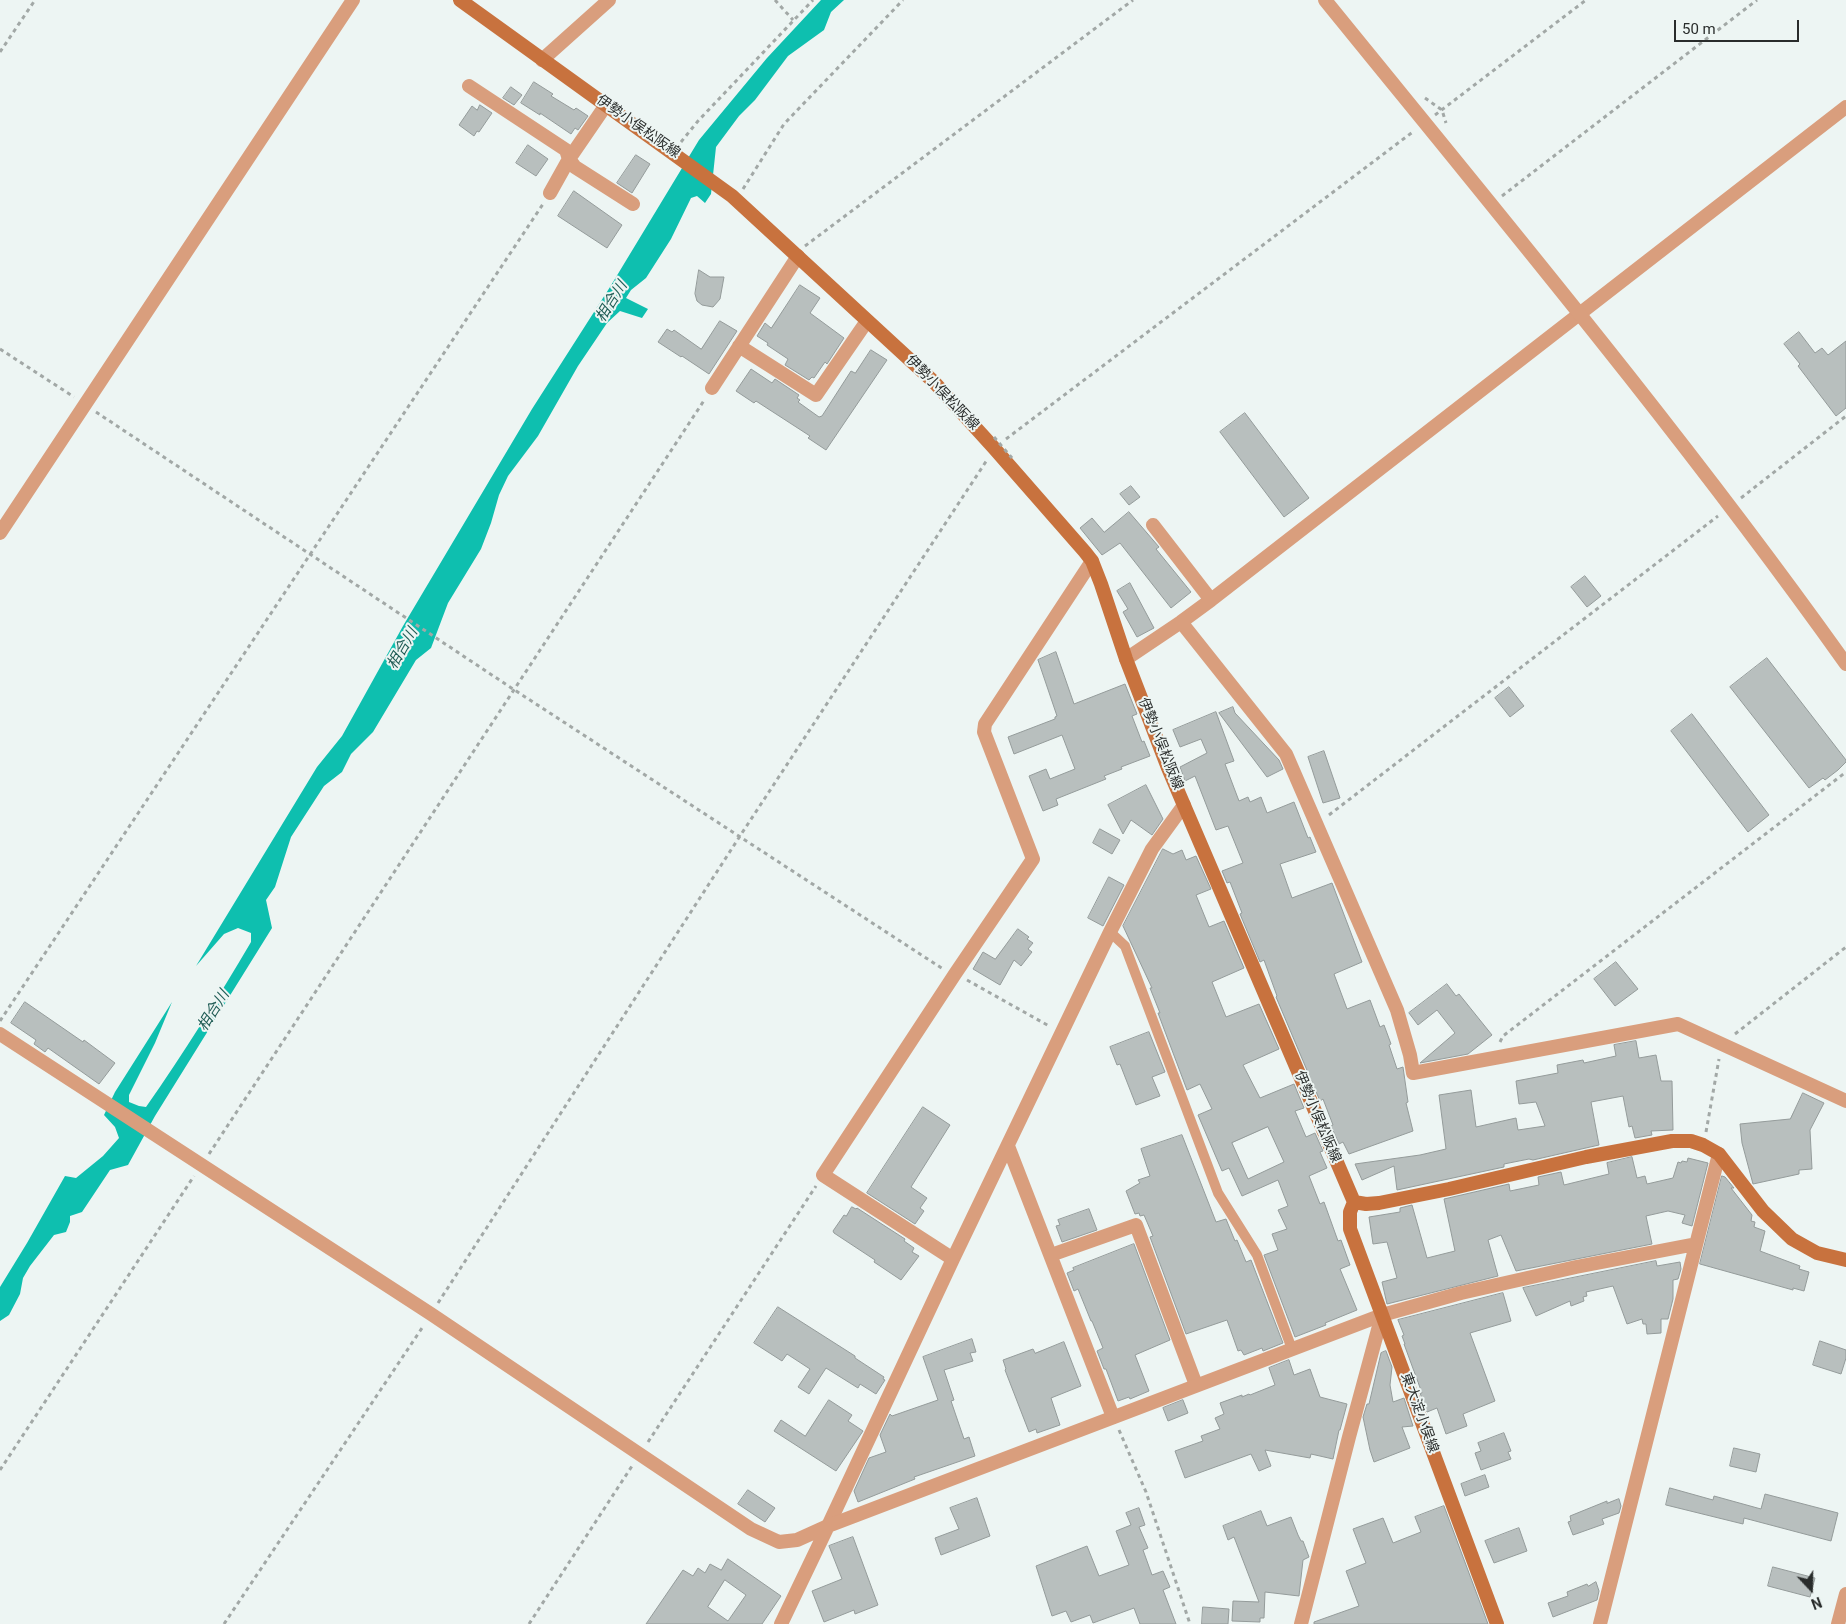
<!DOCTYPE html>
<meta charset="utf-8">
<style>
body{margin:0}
#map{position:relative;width:1846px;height:1624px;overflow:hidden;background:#edf5f3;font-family:Roboto,sans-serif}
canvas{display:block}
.north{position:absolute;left:1786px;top:1564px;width:50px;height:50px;-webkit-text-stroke:4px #edf5f3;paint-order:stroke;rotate:159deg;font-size:14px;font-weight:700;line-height:20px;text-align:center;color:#292c2b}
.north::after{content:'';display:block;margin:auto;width:18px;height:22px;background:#292c2b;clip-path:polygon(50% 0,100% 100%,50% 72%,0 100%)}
.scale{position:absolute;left:1674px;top:20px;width:125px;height:22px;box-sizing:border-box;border:2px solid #292c2b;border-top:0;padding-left:6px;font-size:15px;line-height:18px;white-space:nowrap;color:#292c2b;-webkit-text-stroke:4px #edf5f3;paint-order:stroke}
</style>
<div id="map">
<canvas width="1846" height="1624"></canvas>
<div class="north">N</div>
<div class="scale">50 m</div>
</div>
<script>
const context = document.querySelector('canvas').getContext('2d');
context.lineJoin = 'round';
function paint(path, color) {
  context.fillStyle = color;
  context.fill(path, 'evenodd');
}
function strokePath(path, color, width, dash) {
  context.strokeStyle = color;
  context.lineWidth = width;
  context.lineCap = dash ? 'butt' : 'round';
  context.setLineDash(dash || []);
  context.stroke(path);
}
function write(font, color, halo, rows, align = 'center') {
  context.font = font + ' Roboto,"Noto Sans JP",sans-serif';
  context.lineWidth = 4;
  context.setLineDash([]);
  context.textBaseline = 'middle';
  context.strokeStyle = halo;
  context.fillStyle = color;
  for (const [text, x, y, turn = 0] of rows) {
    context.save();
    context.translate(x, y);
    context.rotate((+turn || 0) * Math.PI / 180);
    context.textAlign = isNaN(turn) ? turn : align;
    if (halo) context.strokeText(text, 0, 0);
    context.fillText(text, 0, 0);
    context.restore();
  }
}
const water = new Path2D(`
 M821 0H844L831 12 824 30 788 56 755 100 739 116 716 147 711 194 705 203 697 196 691 198 671 239 646 278 631 290 626 298 648 309 642 318 620 311 607 323 578 366 538 436 508 476 499 495 491 523 481 549 448 603 431 648 416 660 373 732 351 754 342 772 324 786 291 837 275 887 266 900 272 928 155 1116 128 1165 110 1170 82 1212 70 1216V1222L66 1232 54 1235 30 1266 23 1278 20 1294 9 1315 0 1321V1287L27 1243 65 1176 76 1178 103 1156 119 1138 115 1127 104 1115 115 1092 172 1002 155 1043 129 1095V1102L139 1106 146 1107C184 1053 218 998 251 942V933L238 928 224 934 196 966 317 767 342 736 403 626 532 409 610 287 699 140 767 58Z`);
const building = new Path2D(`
 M534 82 553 94 551 96 574 110 576 108 588 116 578 130 575 128 571 134 540 113V115L521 103Z
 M511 87 522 95 514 105 503 98Z
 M480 105 492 113 479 132 477 131 474 136 459 125 472 106 477 110Z
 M528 145 548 159 536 176 516 163Z
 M636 155 650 164 632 193 617 183Z
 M574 191 622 225 607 248 558 216Z
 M699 270 710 277H724L720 299 713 307 702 305 697 301 695 294Z
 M800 285 820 298 810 313 844 338 827 364 825 362 814 378 812 377 809 380 785 365 788 359 767 345 768 343 757 336 765 323 771 328Z
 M720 321 737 331 709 374 682 356 681 357 658 342 667 329 672 332 674 330 701 349Z
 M1799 332 1815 353 1822 348 1828 355 1846 341V408L1836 416 1798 366 1800 364 1784 344Z
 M871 350 887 360 826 450 808 438 810 436 756 401 754 403 736 391 751 369 772 383 775 379 799 395 797 398 800 400 798 402 819 417 822 416 851 371 855 373Z
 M1245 413 1309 498 1284 517 1220 432Z
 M1131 486 1140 497 1129 505 1120 494Z
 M1129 512 1159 547 1156 549 1191 592 1171 608 1120 543 1102 555 1080 528 1092 518 1104 532Z
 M1585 576 1601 596 1587 607 1571 587Z
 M1130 583 1154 628 1137 637 1123 612 1128 609 1117 591Z
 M1056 652 1074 704 1125 684 1137 714 1132 716 1142 742 1144 741 1150 756 1121 767 1122 769 1104 776 1106 779 1056 799 1058 805 1043 811 1029 776 1046 769 1050 779 1075 769 1062 735 1014 754 1008 737 1055 719V717L1057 716 1038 660Z
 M1767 658 1846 760V762L1838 770 1825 780 1823 778 1809 788 1730 687Z
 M1509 687 1524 706 1510 717 1495 698Z
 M1233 707 1235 713 1279 760 1283 769 1267 777 1219 713Z
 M1216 712 1234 761 1225 764 1239 801 1248 797 1250 802 1261 797 1267 813 1294 802 1308 838 1310 837 1316 852 1280 864 1292 898 1332 883 1362 962 1334 974 1347 1009 1370 1000 1380 1027 1384 1025 1391 1044 1389 1045 1397 1069 1403 1067 1408 1102 1406 1103 1413 1131 1349 1154 1343 1142 1339 1144 1331 1126 1333 1125 1323 1099 1320 1101 1276 997 1277 996 1264 960 1260 962 1240 914 1242 913 1230 882 1227 883 1222 871 1243 863 1228 826 1216 830 1195 776 1185 781 1180 767 1207 753 1201 739 1180 747 1173 730Z
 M1692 714 1769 815 1748 832 1671 731Z
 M1324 751 1340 798 1323 803 1308 757Z
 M1146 785 1163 819 1152 835 1131 820 1123 834 1108 805Z
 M1100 829 1120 840 1112 854 1093 843Z
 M1163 849 1173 854 1182 850 1186 860 1196 856 1211 889 1196 895 1209 927 1224 921 1244 968 1212 982 1226 1017 1259 1004 1279 1049 1243 1065 1260 1098 1294 1084 1304 1108 1295 1111 1306 1137 1315 1133 1323 1151 1320 1152 1327 1168 1309 1176 1320 1204 1324 1202 1338 1241 1341 1240 1350 1265 1340 1269 1357 1310 1325 1323 1326 1325 1295 1337 1264 1255 1278 1250 1272 1234 1287 1229 1278 1210 1288 1206 1278 1180 1242 1196 1229 1168 1222 1171 1198 1115 1212 1109 1200 1084 1187 1090 1158 1013H1160L1150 988H1152L1123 926ZM1268 1127 1284 1162 1248 1179 1232 1143Z
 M1109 877 1124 885 1103 926 1088 918Z
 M1018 929 1029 937 1027 939 1033 943 1028 949 1032 952 1021 966 1014 960 1000 985 973 969 983 952 995 959Z
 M1616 962 1638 989 1615 1006 1594 979Z
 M1447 984 1456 996 1459 994 1492 1035 1468 1054 1420 1063 1455 1033 1437 1010 1418 1025 1409 1013Z
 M25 1002 83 1042 84 1040 115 1063 99 1084 48 1048 45 1052 34 1044 36 1040 11 1023Z
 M1149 1032 1165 1072 1152 1077 1160 1096 1136 1105 1120 1064 1117 1065 1110 1047Z
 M1636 1041 1639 1058 1656 1055 1661 1081H1672L1673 1130 1651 1131 1652 1135 1635 1138 1632 1126 1629 1127 1623 1096 1591 1102 1599 1145 1533 1160 1529 1159 1504 1164V1167L1397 1190 1394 1166 1362 1180 1355 1164 1420 1155 1446 1149 1439 1095 1471 1090 1476 1127 1516 1118 1518 1130 1545 1126 1536 1102 1519 1104 1516 1081 1558 1073 1557 1065 1583 1060 1584 1063 1616 1056 1614 1045Z
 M1803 1093 1824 1103 1810 1130 1812 1169 1799 1170V1174L1753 1184 1742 1143 1740 1124 1790 1119Z
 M923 1107 950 1125 911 1187 927 1198 920 1208 924 1211 915 1224 867 1193Z
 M1182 1135 1216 1222 1226 1219 1235 1241 1237 1240 1246 1262 1251 1260 1283 1343 1263 1351 1262 1348 1244 1355 1241 1350 1238 1351 1227 1320 1186 1334 1150 1237 1153 1236 1144 1215 1140 1216 1139 1213 1135 1214 1126 1191 1140 1183 1138 1180 1150 1176 1141 1149Z
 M1632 1157 1637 1178 1645 1176 1647 1184 1673 1178 1678 1162 1681 1163 1682 1161 1687 1162 1688 1158 1708 1163 1692 1226 1682 1223 1685 1215 1668 1211 1646 1216 1652 1244 1516 1271 1501 1235 1488 1240 1498 1276 1387 1304 1382 1282 1397 1278 1387 1242 1373 1244 1369 1217 1400 1212V1208L1412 1205 1427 1258 1455 1251 1444 1199 1509 1184 1510 1191 1539 1185 1538 1177 1561 1172 1564 1185 1609 1174 1607 1163Z
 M1722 1176 1725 1177 1734 1188H1731L1752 1215 1751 1221 1755 1222 1754 1227 1765 1231 1760 1251 1800 1266 1799 1269 1809 1272 1804 1291 1793 1288V1290L1700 1264Z
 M852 1207 856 1209 857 1208 905 1239 904 1241 914 1248 912 1252 919 1256 901 1280 874 1262 875 1260 834 1233 833 1231 844 1215 846 1216Z
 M1089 1209 1097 1230 1062 1242 1056 1226 1060 1225 1058 1220Z
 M1134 1244 1170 1340 1135 1355 1149 1391 1130 1399 1129 1397 1118 1401 1106 1369H1104L1097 1351 1103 1348 1092 1321H1091L1078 1289 1074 1291 1067 1273 1074 1270 1073 1268Z
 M1656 1261 1657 1266 1680 1262 1681 1269 1678 1279 1673 1280V1299L1668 1319H1661V1333L1647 1334 1646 1324H1643L1642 1319 1627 1324 1613 1286 1586 1292 1587 1296 1583 1297 1584 1301 1571 1306 1570 1301 1536 1316 1523 1288Z
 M1503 1293 1511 1321 1470 1333 1495 1401 1463 1414 1467 1426 1446 1434 1437 1408 1427 1412 1420 1393H1422L1404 1344H1405L1402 1336 1404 1335 1398 1320Z
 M778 1307 855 1356V1358L884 1377 883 1379 885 1380 876 1394 860 1384 858 1388 826 1368 809 1394 798 1387 810 1369 787 1354 782 1361 754 1343Z
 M972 1339 976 1352 970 1353 973 1361 944 1370 954 1400 951 1401 964 1439 969 1437 975 1456 914 1477 915 1479 858 1502 854 1491 869 1458 886 1452 880 1435 890 1414 892 1416 938 1400 923 1357Z
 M1820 1341 1846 1350V1358L1841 1374 1813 1365Z
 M1064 1342 1081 1386 1051 1398 1060 1425 1037 1433 1036 1429 1029 1432 1005 1370 1006 1369 1003 1360 1033 1349 1035 1353Z
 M1386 1351 1392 1367 1390 1385 1393 1402 1404 1398 1413 1426 1402 1427 1410 1448 1374 1462 1370 1450 1363 1417 1367 1404H1369L1381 1353Z
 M1289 1360 1294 1375 1310 1369 1320 1397 1347 1404 1340 1430H1339L1333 1459 1311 1454 1310 1458 1265 1450 1271 1466 1259 1471 1251 1454 1185 1478 1175 1451 1203 1441 1201 1436 1220 1429 1215 1418 1224 1414 1220 1403 1242 1395V1397L1249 1394 1250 1395 1275 1385 1269 1368Z
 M829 1400 852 1415 848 1421 863 1431 836 1471 774 1431 781 1420 805 1436Z
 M1183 1400 1188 1413 1168 1421 1163 1408Z
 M1504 1433 1511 1451 1508 1452 1511 1459 1481 1470 1475 1453 1481 1451 1478 1443Z
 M1734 1448 1760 1454 1756 1472 1730 1466Z
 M1485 1475 1489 1487 1465 1496 1461 1484Z
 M1670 1488 1713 1500 1714 1496 1761 1509 1765 1494 1838 1513 1831 1541 1744 1518 1743 1524 1666 1505Z
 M748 1490 775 1508 765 1522 738 1504Z
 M977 1498 990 1536 941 1555 935 1538 959 1529 950 1508Z
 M1619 1499 1621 1506 1619 1513 1602 1519 1604 1524 1573 1535 1568 1522 1571 1521 1570 1516 1607 1501V1503Z
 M1444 1506 1488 1624H1314V1622L1359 1606 1346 1571 1366 1563 1353 1529 1383 1518 1393 1543 1421 1532 1415 1517Z
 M1139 1508 1145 1525 1139 1527 1148 1548 1143 1550 1152 1575 1163 1571 1170 1587 1163 1590 1176 1624H1140L1134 1608 1093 1623 1090 1615 1071 1622 1066 1611 1052 1616 1036 1566 1087 1546 1099 1576 1129 1565 1116 1531 1131 1525 1126 1513Z
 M1261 1511 1267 1526 1291 1517 1298 1535 1301 1541H1303L1309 1557 1303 1560 1299 1596 1265 1592 1264 1618H1260V1622L1232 1621 1233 1601 1259 1602 1234 1537 1228 1540 1223 1526Z
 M1519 1528 1527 1551 1494 1563 1485 1541Z
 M853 1537 878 1605 855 1614 854 1610 824 1622 812 1591 842 1579 829 1546Z
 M728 1559 781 1596 762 1624H646L683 1570 693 1576 698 1568 705 1573 710 1564 721 1570ZM725 1580 746 1595 728 1621 708 1607Z
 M1773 1567 1815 1578 1810 1597 1768 1586Z
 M1596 1582 1599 1591 1597 1600 1553 1617 1548 1603 1568 1596 1567 1592 1587 1584 1588 1586Z
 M1203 1607 1229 1609 1228 1624H1202Z`);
const path = new Path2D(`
 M775 0 793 20
 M0 52 35 0
 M1425 98 1442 110 1446 123
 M1435 115 1586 0
 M681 142 698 121 813 0
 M743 189 784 124 903 0
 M1502 196 1757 0
 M805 246 1133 0
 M0 349 74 397
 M96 412 513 689 943 969
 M1006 439 1414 131
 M1741 498 1846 416
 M1329 815 1718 516
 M967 980 1049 1026
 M0 1021 543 204
 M1735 1034 1846 947
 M1500 1042 1503 1036 1846 772
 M1706 1132 1719 1059
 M209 1154 705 399
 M438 1303 740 836 987 460
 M1119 1430 1146 1492 1190 1624
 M648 1442 816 1186
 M0 1470 194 1176
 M224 1624 424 1325
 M529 1624 632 1466`);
const service = new Path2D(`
 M1110 932 1125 946 1218 1193 1257 1255 1292 1349`);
const minor = new Path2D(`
 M542 60 609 0
 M469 86 566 150 569 159 575 167 633 204
 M550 193 569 159 606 105
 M739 346 816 395 867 321
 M712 388 798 256
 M1153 525 1211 600
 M0 533 353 0
 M1181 622 1286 754 1397 1010 1410 1055 1413 1073 1678 1024 1846 1101
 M1126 659 1181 622 1211 600 1846 107
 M1008 1146 1113 1417
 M1051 1255 1136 1225 1196 1385
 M953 1259 823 1175 955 974 1033 859 984 732 985 724 1092 561
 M828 1526 953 1259 1110 932 1152 849 1184 805
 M1301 1624 1349 1437 1382 1315 1461 1293 1576 1267 1696 1244
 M1600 1624 1719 1154
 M1838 1624 1846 1594`);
const tertiary = new Path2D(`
 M1325 0C1502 218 1683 435 1846 664
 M0 1034 431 1314 751 1529 779 1542 797 1540 828 1526 1382 1315
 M781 1624 828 1526`);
const secondary = new Path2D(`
 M460 0 732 196 934 382 994 448 1085 552 1092 561 1101 584 1126 659 1168 768 1354 1202
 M1354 1202 1366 1204 1379 1203 1449 1189 1586 1157 1672 1141H1691L1703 1145 1719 1154 1763 1211 1792 1239 1817 1253 1846 1260
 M1354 1202 1350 1212V1229L1497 1624`);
const pathBridge = new Path2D(`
 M994 437 1012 458`);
const streetNames = [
 ["伊勢小俣松阪線",638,127,35],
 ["伊勢小俣松阪線",942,393,46],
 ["伊勢小俣松阪線",1160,744,68],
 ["伊勢小俣松阪線",1317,1117,67],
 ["東大淀小俣線",1419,1413,70]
];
const waterNames = [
 ["相合川",612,302,-58],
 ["相合川",403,649,-60],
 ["相合川",214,1011,-58]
];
paint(water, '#0ebfaf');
paint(building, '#b8bfbe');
strokePath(building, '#949b9a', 1);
strokePath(path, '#a2a8a6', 3, [4, 4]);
strokePath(service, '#d99e7d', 10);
strokePath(minor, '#d99e7d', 14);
strokePath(tertiary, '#d99e7d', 14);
strokePath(secondary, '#c8723e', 14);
strokePath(pathBridge, '#a2a8a6', 3, [4, 4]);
write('14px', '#292c2b', '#edf5f3', streetNames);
write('italic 15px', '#215d56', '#edf5f3', waterNames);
</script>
